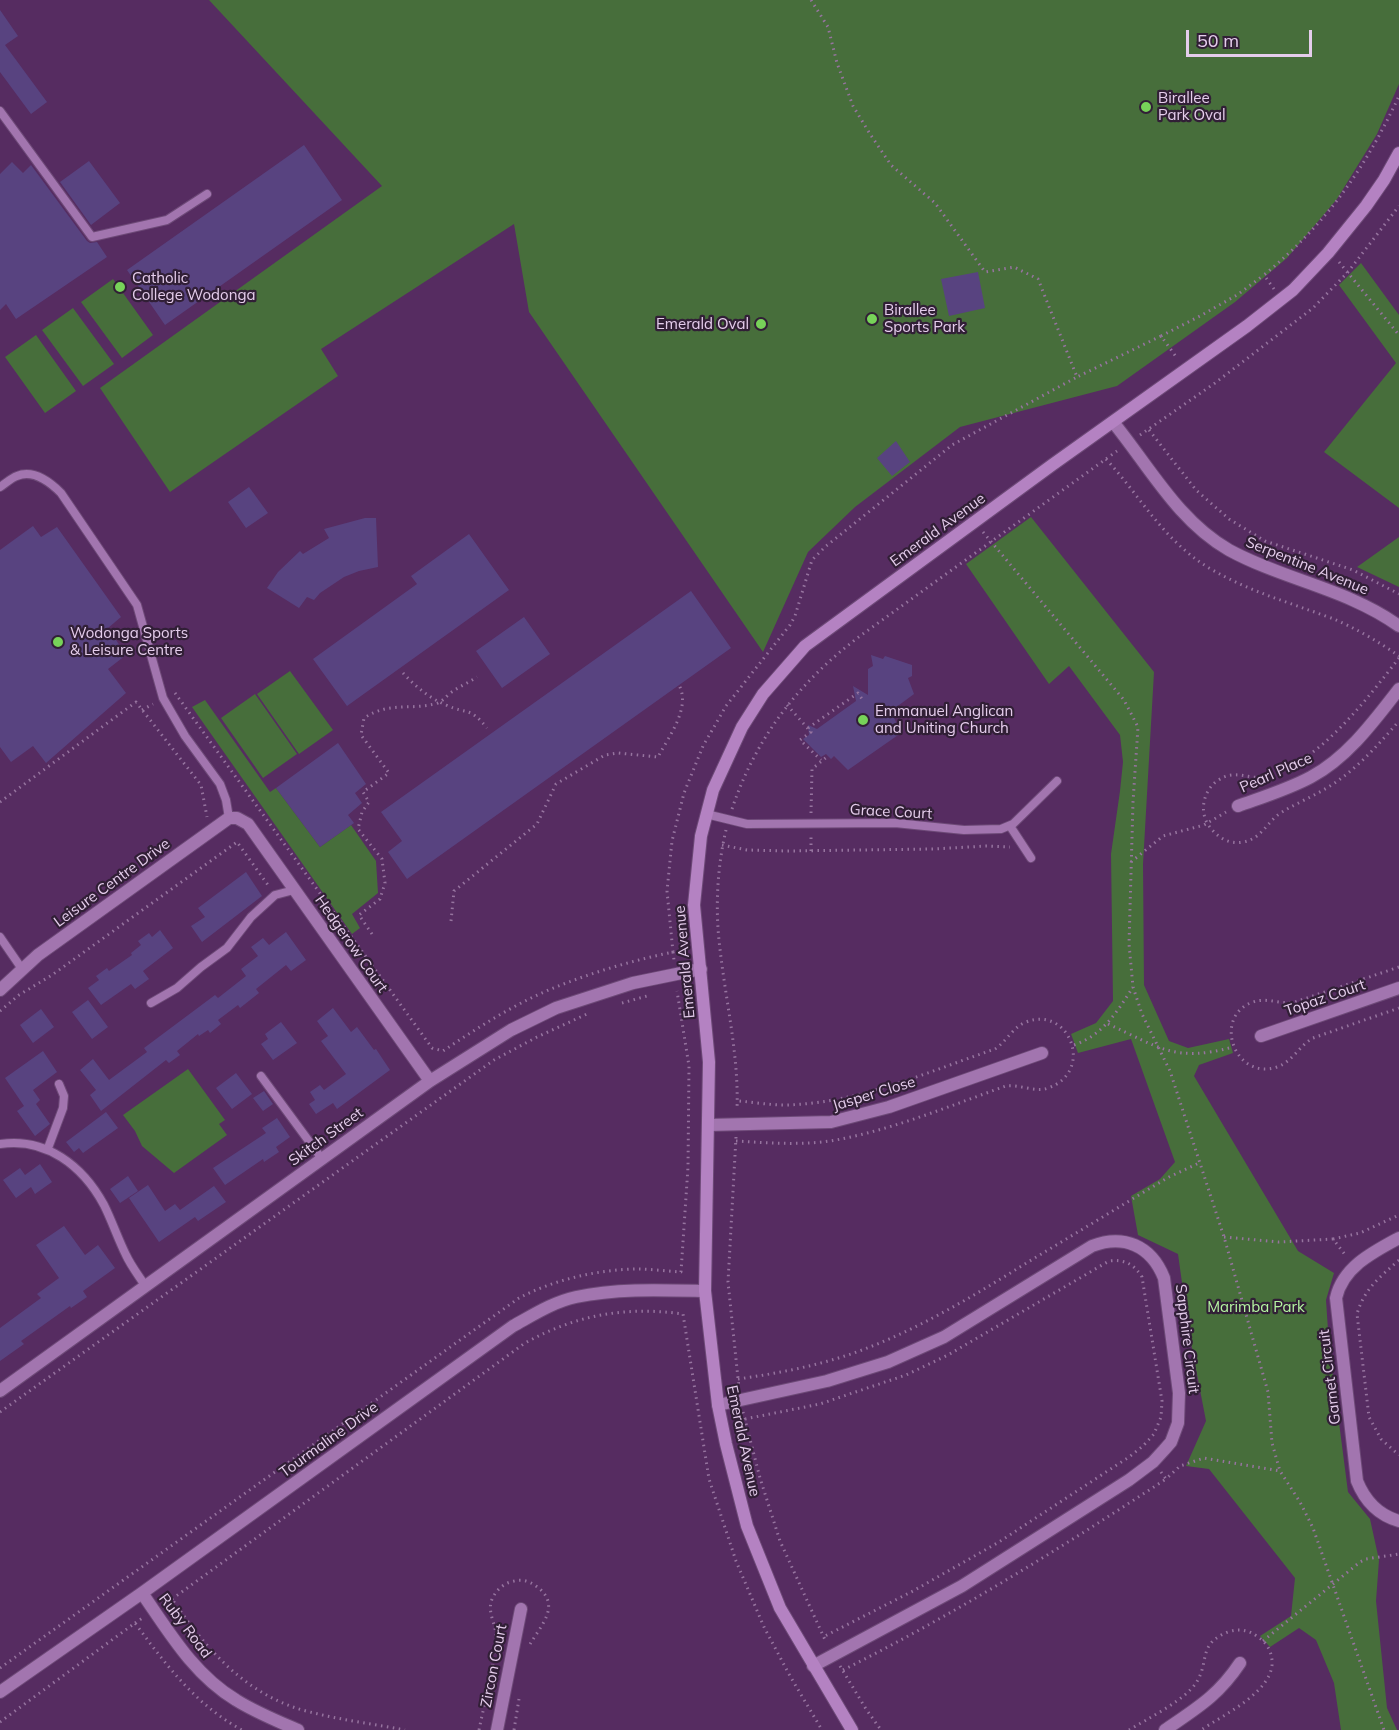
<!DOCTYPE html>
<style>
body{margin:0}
#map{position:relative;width:1399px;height:1730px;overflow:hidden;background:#562c61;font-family:Mulish,sans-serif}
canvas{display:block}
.scale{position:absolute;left:1186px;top:30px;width:126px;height:27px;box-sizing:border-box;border:3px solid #e5cdec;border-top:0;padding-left:8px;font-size:18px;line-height:21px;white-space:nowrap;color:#e5cdec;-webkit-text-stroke:4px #311f36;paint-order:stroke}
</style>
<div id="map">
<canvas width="1399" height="1730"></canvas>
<div class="scale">50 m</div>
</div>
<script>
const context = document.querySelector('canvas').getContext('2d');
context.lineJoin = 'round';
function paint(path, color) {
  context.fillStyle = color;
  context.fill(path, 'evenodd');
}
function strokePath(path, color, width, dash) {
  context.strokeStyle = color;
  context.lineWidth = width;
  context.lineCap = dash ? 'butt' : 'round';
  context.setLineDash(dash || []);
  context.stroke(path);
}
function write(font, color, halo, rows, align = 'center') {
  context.font = font + ' Mulish,sans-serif';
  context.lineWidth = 4.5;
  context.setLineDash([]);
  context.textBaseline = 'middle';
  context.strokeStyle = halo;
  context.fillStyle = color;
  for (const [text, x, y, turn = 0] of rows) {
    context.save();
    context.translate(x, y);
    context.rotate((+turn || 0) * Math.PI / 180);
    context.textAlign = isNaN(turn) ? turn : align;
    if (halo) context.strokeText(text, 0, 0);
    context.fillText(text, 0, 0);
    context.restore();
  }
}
const green = new Path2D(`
 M209 0H1399V84L1377 134 1337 199 1287 258 1235 302 1117 386 960 427 855 507 808 552 763 652 529 312 514 224 321 349 338 376 170 492 100 388 382 186Z
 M1361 263 1399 315V508L1324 452 1396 363 1339 285Z
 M113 279 153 335 122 358 81 302Z
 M73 308 114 364 83 386 42 330Z
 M36 335 76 391 45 413 5 357Z
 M1031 517 1154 672 1143 864 1144 985 1169 1041 1188 1048 1229 1039 1233 1053 1199 1065 1194 1076 1298 1251 1334 1273 1326 1300 1329 1345 1348 1492 1370 1519 1379 1560 1376 1601 1387 1708 1397 1730H1341L1334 1683 1316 1640 1299 1628 1270 1647 1260 1636 1291 1616 1295 1578 1209 1469 1186 1466 1206 1421 1189 1333 1178 1254 1138 1235 1131 1196 1160 1179 1175 1162 1131 1039 1078 1053 1071 1034 1096 1023 1113 1001 1111 854 1120 791 1123 762 1120 735 1069 666 1049 684 966 564Z
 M1399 537V587L1357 567Z
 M290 671 333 730 299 754 257 694Z
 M255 694 297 754 263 778 221 718Z
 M205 700 270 792 276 788 320 847 351 825 376 861 378 893 352 914 360 928 352 934 192 707Z
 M188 1069 225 1120 219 1124 227 1135 174 1173 142 1146 135 1131 123 1115Z`);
const building = new Path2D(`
 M0 10 18 36 5 45 47 102 31 114 0 72Z
 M304 145 342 200 165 325 127 270Z
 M89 161 120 203 91 225 60 182Z
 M12 162 23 173 31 165 87 241 90 243 97 242 107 257 16 319 6 304 0 310V174Z
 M978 272 985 308 949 316 941 279Z
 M896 441 910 462 892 476 877 458Z
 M249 487 268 513 246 528 228 502Z
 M365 518H376L378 567 359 571 344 577 320 593 314 600 307 597 299 608 267 588 278 572 300 551 303 554 329 538 324 529Z
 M33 526 41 537 57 527 121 617 108 628 126 655 108 669 126 693 46 763 33 746 11 762 0 747V550Z
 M469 534 509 590 347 706 313 659 417 584 411 576Z
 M691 591 731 648 407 879 388 852 402 841 381 812Z
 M524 617 550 654 502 688 476 651Z
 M871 655 883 659 885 656 912 665V676L908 678 914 694 891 711 901 733 848 770 834 756 831 759 826 754 821 757 803 739 809 735 808 725 817 729 856 701 853 686 868 695V669L873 666Z
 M338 743 366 784 355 793 362 803 348 815 354 823 320 847 276 788Z
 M246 872 262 896 202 942 191 926 205 917 198 908Z
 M160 930 173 948 143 971 149 979 135 989 131 984 101 1005 88 988 99 980 96 976 107 968 109 971 132 955 131 953 141 945 138 941 149 933 152 937Z
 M286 932 306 960 291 971 286 965 256 989 259 993 240 1008 238 1005 218 1020 221 1024 210 1033 208 1030 199 1036 198 1034 177 1051 180 1055 169 1063 166 1060 101 1111 90 1095 96 1090 80 1070 93 1059 109 1080 147 1052 144 1048 215 995 218 998 246 976 241 969 258 956 251 947 263 938 269 945Z
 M88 1000 108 1027 92 1039 72 1012Z
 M333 1008 351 1032 357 1027 374 1050 376 1049 390 1070 337 1109 333 1103 316 1114 309 1104 315 1100 310 1092 320 1085 324 1090 346 1074 321 1041 328 1036 317 1021Z
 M41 1009 54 1027 33 1043 20 1025Z
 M281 1022 297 1043 273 1060 261 1044 268 1039 265 1034Z
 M43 1051 57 1072 33 1090 40 1100 36 1104 50 1124 35 1136 17 1111 24 1106 5 1078Z
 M236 1073 252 1094 232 1109 216 1088Z
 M264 1091 273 1104 263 1111 253 1098Z
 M106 1112 118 1128 83 1153 79 1148 74 1152 66 1142Z
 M277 1118 290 1137 276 1147 279 1152 264 1162 263 1159 225 1185 213 1168 266 1133 262 1128Z
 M40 1164 52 1182 35 1194 31 1187 16 1198 3 1180 20 1168 25 1175Z
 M128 1176 138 1191 120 1203 110 1189Z
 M148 1185 165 1211 175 1204 180 1210 214 1186 226 1202 198 1221 195 1217 159 1242 129 1198Z
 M64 1226 85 1255 98 1245 115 1268 83 1291 87 1297 71 1308 70 1306 21 1341 24 1344 0 1361V1328L41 1298 37 1294 59 1278 36 1245Z`);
const path = new Path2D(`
 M811 0 828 27 837 63 853 106 870 134 891 165 935 203 985 272 1014 267 1038 279 1077 377 1161 336 1177 358
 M1339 262 1399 335
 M1274 289 1264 275C1327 223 1365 169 1399 96
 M1161 336 1200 316 1237 295 1264 275
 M1149 430 1196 490 1229 519 1265 541 1353 570 1399 594
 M1140 435 1215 383 1313 308 1348 272 1399 206
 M1106 459C1142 498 1162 539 1209 568 1250 592 1288 602 1331 618 1354 627 1379 642 1399 656
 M983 532 1124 700 1138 727 1133 802 1129 944 1133 987 1142 1014 1170 1071 1224 1237 1268 1392 1272 1443 1280 1471 1300 1502 1313 1528 1384 1730
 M1399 658C1367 699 1321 760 1269 776 1250 782 1236 767 1217 781 1203 791 1199 812 1209 826 1217 837 1229 845 1243 842 1262 839 1267 821 1282 812 1297 803 1314 796 1330 786 1357 769 1378 745 1399 721
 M403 673C415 686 429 698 446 705 468 715 469 706 487 728
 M175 693 432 1048 443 1051C480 1026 519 1001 561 985 597 971 635 960 673 952L674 960
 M787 705 811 732 800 740 821 760
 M142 710 153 704
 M808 728 858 693 862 699
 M0 802 136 702 201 785 207 817
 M732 809C756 737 799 682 860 636L1117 451
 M811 813 812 769 828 756
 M726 830C717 868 715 910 720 949 726 1003 739 1056 737 1110
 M722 845 747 850 787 851 933 849 986 846 1010 847
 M811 851V835
 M1131 862 1163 836 1204 825 1226 812
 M451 921 454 891 537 824 556 784 605 755 618 753 658 757C669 736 691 708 679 685
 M372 934 359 915 380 899 385 883 382 859 358 829 362 812 369 802 363 792 389 773 361 735 364 718C390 701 410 711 438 703 442 701 445 698 449 694 458 687 468 683 477 677
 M673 952 667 891 672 841 684 793 703 746 726 706 790 625 795 616 812 560 825 547 952 445 1077 377
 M1399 967 1295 1002C1280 1005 1268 997 1253 1002 1212 1016 1234 1081 1277 1067 1292 1062 1300 1045 1313 1038L1399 1008
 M622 1003 647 996
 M0 1011 19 995 52 975 237 842 268 885
 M1108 1024C1159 1047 1174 1063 1233 1047
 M1074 1045C1103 1035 1117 1012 1133 987
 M736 1137 728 1282 739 1388
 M736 1141C771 1143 807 1146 841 1139 897 1128 952 1105 1006 1086 1020 1084 1035 1093 1048 1088 1095 1072 1070 1005 1026 1022 1013 1027 1007 1041 995 1049 927 1072 857 1104 784 1105 769 1105 753 1102 738 1101
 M1224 1237 1279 1242 1333 1239 1346 1256
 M1333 1239 1360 1233 1399 1215
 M1399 1260C1380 1277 1364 1289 1357 1314L1369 1417 1381 1439 1399 1455
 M738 1379C780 1373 822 1365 862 1350 921 1328 975 1295 1028 1262 1075 1234 1122 1205 1169 1177L1199 1163
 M0 1412 494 1060 537 1037 587 1014
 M743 1412 760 1478 780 1541 826 1642
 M745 1419 820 1404 906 1375 948 1355 1109 1261C1124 1259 1134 1264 1142 1277L1162 1401 1161 1417 1154 1434 1143 1446 1129 1457 999 1542 913 1591 823 1637
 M1161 1472 1166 1479 1180 1466 1204 1458 1280 1471
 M172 1599 525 1343C576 1315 625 1306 683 1314L709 1479 736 1561 764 1627 790 1676 822 1730
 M164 1603 172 1599C206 1649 247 1697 310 1712 341 1720 373 1724 405 1730
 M135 1623 144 1617
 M1263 1641 1360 1562 1366 1559 1399 1554
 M840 1666 866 1709 881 1730
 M0 1668 519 1298C553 1280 596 1270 635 1269 650 1269 666 1271 681 1272L688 1167 689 1066 677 991
 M843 1670C955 1614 1061 1548 1166 1479
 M0 1722 135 1623C166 1665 196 1705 242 1730
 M479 1730C485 1700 494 1669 496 1639 497 1626 488 1615 491 1602 494 1592 503 1583 514 1581 522 1579 529 1581 536 1586 563 1605 540 1626 529 1646
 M514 1730 519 1699
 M1129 1730C1147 1719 1185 1700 1196 1683 1210 1662 1197 1644 1228 1632 1239 1628 1249 1630 1258 1637 1266 1642 1271 1650 1272 1660 1275 1691 1223 1715 1201 1730`);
const lane = new Path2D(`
 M0 111 92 237 167 220 207 194
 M0 487C5 484 11 478 17 476 34 469 50 482 61 493L137 605 163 698 185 736 220 784 226 800 229 818
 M706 814 747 824 895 823 964 830 1001 829 1013 824 1057 781
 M1010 826 1031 858
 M0 937 22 969
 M151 1003 177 988 201 967 227 948 251 917 275 895 294 890
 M261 1076 322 1159
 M0 1144C46 1137 83 1166 104 1205 112 1221 118 1239 126 1255 131 1266 139 1276 146 1287
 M48 1148 63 1108 64 1096 59 1084`);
const street = new Path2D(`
 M1113 422C1149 466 1178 521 1229 550 1284 580 1348 589 1399 626
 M1238 806C1263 797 1289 789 1311 777 1348 757 1374 721 1399 689
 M0 990 38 955 229 818H237L248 824 430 1081
 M1261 1036 1399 988
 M708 1125 831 1122 889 1107 1042 1053
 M1399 1238C1373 1252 1343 1267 1336 1298L1357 1481C1365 1501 1378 1515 1399 1521
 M0 1391 430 1081 511 1030 556 1008 633 983 701 969
 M718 1405 827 1381 888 1362 944 1337 1092 1246C1123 1234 1151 1245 1164 1278L1179 1393 1178 1423 1171 1442 1164 1450 1153 1462 1129 1480 962 1586 813 1666
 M142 1593C169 1632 194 1675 236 1700 255 1712 277 1721 298 1730
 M0 1692 142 1593 513 1326C533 1315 553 1302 576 1297 617 1288 663 1290 705 1291
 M497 1730 521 1609
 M1165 1730C1197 1708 1218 1696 1240 1663`);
const secondary = new Path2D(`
 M852 1730 780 1608 747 1526 726 1444 718 1405 705 1291 709 1062 694 905 701 836 713 790 742 727 763 694 805 646 1052 465 1247 326 1293 290 1328 253 1366 206 1384 180 1399 153`);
const markers = [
 [1146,107,6,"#77d259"],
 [120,287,6,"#77d259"],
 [872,319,6,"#77d259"],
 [761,324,6,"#77d259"],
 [58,642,6,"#77d259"],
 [863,720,6,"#77d259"]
];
const poiNames = [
 ["Birallee",1158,98],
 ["Park Oval",1158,115],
 ["Catholic",132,278],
 ["College Wodonga",132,295],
 ["Birallee",884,310],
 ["Sports Park",884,327],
 ["Emerald Oval",749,324,"right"],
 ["Wodonga Sports",70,633],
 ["& Leisure Centre",70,650],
 ["Emmanuel Anglican",875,711],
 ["and Uniting Church",875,728]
];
const streetNames = [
 ["Emerald Avenue",938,530,-36],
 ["Serpentine Avenue",1307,566,22],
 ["Pearl Place",1276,773,-24],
 ["Grace Court",891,812,3],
 ["Leisure Centre Drive",112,883,-36],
 ["Hedgerow Court",351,944,55],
 ["Emerald Avenue",685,962,-95],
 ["Topaz Court",1325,998,-19],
 ["Jasper Close",874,1094,-17],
 ["Skitch Street",326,1137,-36],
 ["Sapphire Circuit",1187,1339,83],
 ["Garnet Circuit",1330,1377,-97],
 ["Tourmaline Drive",329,1440,-36],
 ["Emerald Avenue",743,1441,78],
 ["Ruby Road",185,1626,53],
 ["Zircon Court",494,1666,-79]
];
const parkNames = [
 ["Marimba Park",1256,1307]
];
paint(green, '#476e3b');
paint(building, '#584380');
strokePath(lane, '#6d4977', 10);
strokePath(street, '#6d4977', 14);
strokePath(secondary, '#6d4977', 14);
strokePath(path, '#96749f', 3, [1.5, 4.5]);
strokePath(lane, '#a275af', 8);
strokePath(street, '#a275af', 12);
strokePath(secondary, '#b482c2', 12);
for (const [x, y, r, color] of markers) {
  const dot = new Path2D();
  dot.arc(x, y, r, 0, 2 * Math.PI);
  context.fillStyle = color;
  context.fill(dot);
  strokePath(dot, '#311f36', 2);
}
write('15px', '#e5cdec', '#311f36', poiNames, 'left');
write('15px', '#e5cdec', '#311f36', streetNames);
write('15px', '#b5f6a2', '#311f36', parkNames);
</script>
